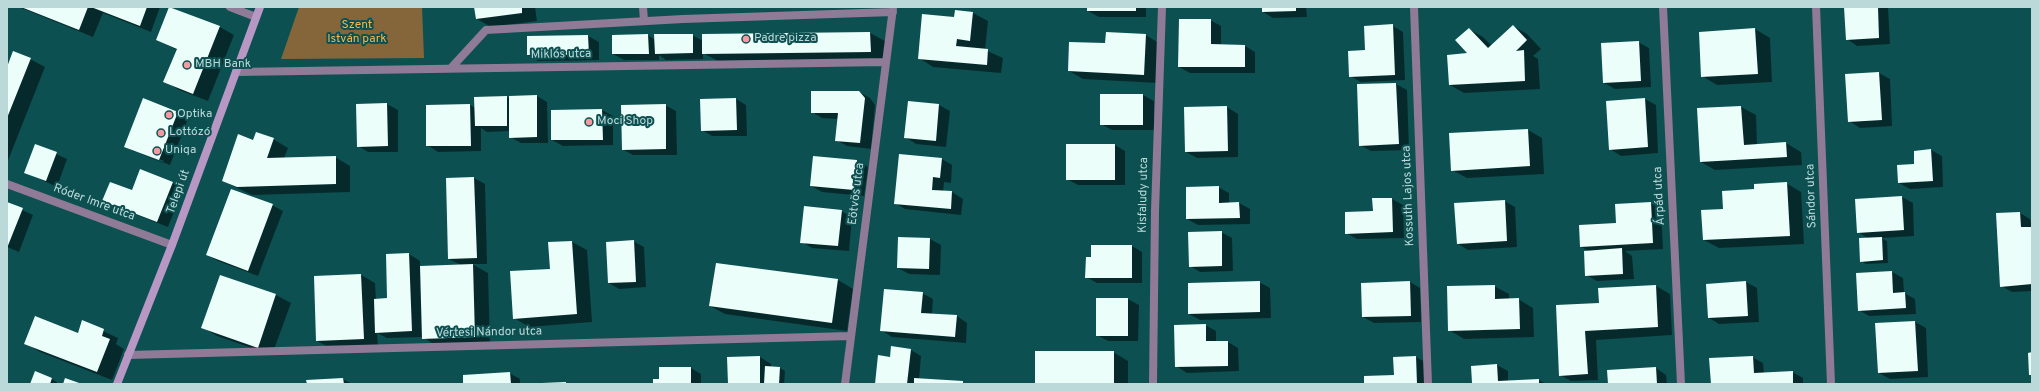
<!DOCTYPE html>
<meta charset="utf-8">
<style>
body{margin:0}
#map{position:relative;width:2039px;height:391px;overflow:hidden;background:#0d5051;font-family:Overpass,sans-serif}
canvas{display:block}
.frame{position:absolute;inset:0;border:8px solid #bcd9d9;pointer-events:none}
</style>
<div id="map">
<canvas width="2039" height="391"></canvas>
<div class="frame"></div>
</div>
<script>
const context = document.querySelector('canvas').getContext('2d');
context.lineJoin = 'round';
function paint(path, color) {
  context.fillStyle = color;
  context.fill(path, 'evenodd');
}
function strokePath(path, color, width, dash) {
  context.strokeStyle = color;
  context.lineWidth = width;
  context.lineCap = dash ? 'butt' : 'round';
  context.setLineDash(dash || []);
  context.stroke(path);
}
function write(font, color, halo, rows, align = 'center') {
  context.font = font + ' Overpass,sans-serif';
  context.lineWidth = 4;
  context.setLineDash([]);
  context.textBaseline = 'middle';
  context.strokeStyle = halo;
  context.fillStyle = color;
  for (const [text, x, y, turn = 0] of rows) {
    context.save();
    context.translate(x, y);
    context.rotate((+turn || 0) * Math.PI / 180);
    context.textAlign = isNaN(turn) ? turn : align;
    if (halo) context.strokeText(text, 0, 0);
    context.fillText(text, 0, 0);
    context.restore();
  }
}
const green = new Path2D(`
 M299 7H422L424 58 281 59Z`);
const shadow = new Path2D(`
 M19 7H160L151 32 103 13 93 37Z
 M475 7H535L537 21 491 27 477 19Z
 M1088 7H1146V17H1099L1088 11Z
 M1263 7H1306L1307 17 1273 18 1263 12Z
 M1455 7H1484L1457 8Z
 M1845 7H1888L1890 44 1857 46 1847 39Z
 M170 8 220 27 234 35 208 101 179 90 165 81 177 50 157 40Z
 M956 11 973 13 988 21 985 50 1003 58 1001 73 933 67 919 58 955 18Z
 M1210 20 1221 26V45L1245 46 1255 52V73H1190L1179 67Z
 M1393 26 1403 32 1405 80 1361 82 1350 76 1366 51Z
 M1513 26 1527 34 1541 49 1533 56 1538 59 1540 89 1464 93 1450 85 1469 54V29L1483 37 1492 46Z
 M1755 29 1770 38 1772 82 1717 85 1702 76Z
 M870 33 885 41V59L718 61 703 53V59L666 60 659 55V60H624L613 54V36L648 35 655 40 692 35 703 41V35Z
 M1146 35 1160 44 1158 83 1083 79 1069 71 1106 45Z
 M588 36 599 42V60L538 61 528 55Z
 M1638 42 1649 48 1651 87 1615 89 1604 83Z
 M30 59 45 67 7 163V69Z
 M1879 73 1890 79 1892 126 1860 128 1849 121Z
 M1396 84 1407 90 1409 150 1371 151 1360 145 1358 85Z
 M859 92 870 98 875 105 871 149 847 146 836 140 838 119 822 118 812 112Z
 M1101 95H1143L1154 101V130H1112L1101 124Z
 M537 96 547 102 548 143H521L510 137V131L487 132 481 128V151L438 152 427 145 470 105 476 108 507 97 510 99Z
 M736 99 746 105 747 136H712L702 130Z
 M1645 99 1656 105 1658 153 1621 156 1610 149Z
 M909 102 939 105 950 111 946 147 916 144 905 137Z
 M387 104 398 110V152H368L358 146Z
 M665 105 676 111 677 155H633L622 149Z
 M1227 107 1238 114V157L1197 158 1186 152Z
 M1741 107 1756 115 1757 145 1786 143 1801 152 1802 165 1715 170 1701 162 1698 109Z
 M602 110 613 116V145L563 146 552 140Z
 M178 112 188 119 170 165 136 152 163 163 164 161 135 150V152L125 146Z
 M1528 130 1542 138 1544 174 1467 178 1452 170Z
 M273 139 288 148 284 158 335 157 350 166V192L252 195 223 181 254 141Z
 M36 145 67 159 57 187 25 172Z
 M1115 145 1125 151V185H1078L1067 179Z
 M1931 150 1942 156 1943 187 1910 189 1899 183Z
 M814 157 857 161 868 167 864 196 822 192 811 186Z
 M942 159 952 165 951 183 944 182 943 192H952L963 199 961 215 905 209 895 203Z
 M474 178 485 184 487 264H472L488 273 490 345 438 347 423 337 387 338 377 333 378 347 332 349 317 341 361 275 375 283 376 300 388 299 387 255 409 254 420 261V267L461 265 449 259Z
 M173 183 183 189 168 227 114 206 103 200Z
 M1786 183 1801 192 1804 244 1719 248 1704 240 1724 210 1756 190Z
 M1218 187 1229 193V203H1239L1250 209V224L1198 225 1187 219Z
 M1902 197 1913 203 1914 236 1881 238 1887 241 1888 263 1866 264 1861 261 1869 239 1858 232Z
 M1373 199H1392L1403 205 1404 238 1357 239 1346 233 1374 212Z
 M1504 201 1515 207 1517 247 1468 250 1458 244Z
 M7 203 33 215 19 252 7 247Z
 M1650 203 1661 209 1663 249 1625 251 1632 256 1634 279 1597 281 1586 275 1589 251 1581 247Z
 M272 205 283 211 258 276 218 261 207 255Z
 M841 211 852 217 849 251 812 248 802 242Z
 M2020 213 2030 219 2032 228V291L2012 292 2001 286Z
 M1221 232 1232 238 1233 271 1200 272 1190 266Z
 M930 239 941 245 940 275 909 274 898 268Z
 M633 241 644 247 646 287 619 289 609 283Z
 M572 242 587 250 592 322 529 327 514 318Z
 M1132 246 1142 252V283H1097L1086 277Z
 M716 264 838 280 853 289 847 331 725 314 710 306Z
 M1892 272 1903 278 1904 293 1915 299 1916 314 1869 316 1859 310 1857 274Z
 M221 276 276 295 291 303 272 355 217 336 202 327Z
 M1259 282 1270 288 1271 318 1200 320 1189 314Z
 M1410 282 1420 288 1421 322 1374 323 1363 317Z
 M1746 282 1757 288 1759 322 1719 324 1709 318Z
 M1494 286 1509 294V300L1518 299 1533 308 1534 337 1464 339 1449 330Z
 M1656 286 1670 294 1672 335 1596 340 1598 380 1571 381 1560 375 1600 304Z
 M922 293 933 299 932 314 957 316 967 323 966 343 892 337 881 330Z
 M1128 299 1139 305 1138 341H1108L1097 335Z
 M83 322 118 338 116 344 124 349 112 380 40 352 25 343 78 334Z
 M1915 322 1926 328 1928 377 1890 379 1879 373Z
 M1205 325 1216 331V342H1228L1238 348 1239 371 1187 373 1176 366Z
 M911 350 921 356 919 380 965 384H876L891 358Z
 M1113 352 1128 361V384H1036Z
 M760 357 771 364V367L780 368 785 371 784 384H728Z
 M1416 357 1427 363V384H1365L1395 376Z
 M1752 357 1763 363 1764 373 1792 372 1803 378V384H1712Z
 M1497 365 1508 371V381L1539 380 1546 384H1463H1473L1472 367Z
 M691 368 701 374V384H654Z
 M1656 368 1666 375 1667 384H1609Z
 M509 373 520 379V384H464Z
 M52 379 57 382 56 384H31Z
 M343 379 352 384H308L307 381Z`);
const building = new Path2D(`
 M21 7H88L79 30Z
 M91 7H147L140 26Z
 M169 7 220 26 193 94 163 82 177 49 156 40Z
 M474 7H522V13L476 19Z
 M1087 7H1136V11H1087Z
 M1262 7H1296V11L1262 12Z
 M1844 7H1878L1879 38 1846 40Z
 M955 10 973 12 970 41 957 39 956 46 988 49 987 65 918 59 922 14 954 17Z
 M1179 19H1211V44L1245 45V67H1178Z
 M1393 24 1395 75 1349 77 1348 51 1365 50 1364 26Z
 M1513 25 1527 40 1516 51 1524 50 1525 81 1449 85 1447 55 1467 53 1455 40 1469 28 1488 48Z
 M1755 28 1758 74 1701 77 1699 32Z
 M870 32 871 52 702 54V34Z
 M1106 32 1146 34 1144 75 1068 71 1069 42 1105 43Z
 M648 34 649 54H612V35Z
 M654 34H693V53L655 54Z
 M588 35 589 55H527V36Z
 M1639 41 1641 81 1603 83 1601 43Z
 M13 51 31 58 7 118V67Z
 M1879 72 1882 120 1848 122 1845 74Z
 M1396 83 1399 144 1359 146 1357 84Z
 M811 91H859L865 98 860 143 835 141 838 113H811Z
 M1100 94H1143V125H1100Z
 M537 95V137L509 138V96Z
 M507 96V126H475L474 97Z
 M143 98 178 112 159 160 124 147Z
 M736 98 737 130 701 131 700 99Z
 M1645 98 1648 147 1609 150 1606 101Z
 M908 101 939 104 936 141 904 138Z
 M387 103 388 146 357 147 356 104Z
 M470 104 471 146H426V105Z
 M666 104V149L622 150 621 105Z
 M1227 106 1228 151 1185 152 1184 107Z
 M1741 106 1744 145 1786 142 1787 157 1700 162 1697 108Z
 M602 109 603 140H551V110Z
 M1528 129 1530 166 1451 171 1449 133Z
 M256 132 274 138 267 158 336 156V184L237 187 222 181 238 134 253 140Z
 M35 144 57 152 46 181 24 173Z
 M1066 144H1115V180H1066Z
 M1931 149 1933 181 1898 183 1897 165 1914 164V151Z
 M899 154 942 158 940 178 933 177 932 190 952 191 951 209 894 204Z
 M813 156 857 160 854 190 810 186Z
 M140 169 173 182 157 222 102 201 110 182 132 190Z
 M474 177 477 258 448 259 446 178Z
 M1787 182 1790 236 1703 240 1701 210 1723 209 1722 191 1754 189V184Z
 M1219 186V203L1239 202 1240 218 1186 219V187Z
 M231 189 273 204 248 271 206 255Z
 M1902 196 1904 230 1857 233 1855 199Z
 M1372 198H1392L1393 232 1345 234V212L1373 211Z
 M1505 200 1507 241 1457 244 1454 203Z
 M7 202 23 208 7 248Z
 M1651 202 1653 243 1580 247 1579 225 1616 223 1615 204Z
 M804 206 842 210 838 246 800 243Z
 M2020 212 2021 227H2032V284L2000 287 1996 213Z
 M1222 231V266L1189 267 1188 232Z
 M898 237 930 238 929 269 897 268Z
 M1882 237 1883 260 1860 262 1859 238Z
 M634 240 636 282 608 283 606 242Z
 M572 241 577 314 513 319 510 271 550 269 548 242Z
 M1091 245H1132V278H1085L1086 257H1091Z
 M1622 248 1623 274 1585 276 1584 251Z
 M409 253 412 331 375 333 374 299 387 298 386 254Z
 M716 263 838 279 832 323 709 306Z
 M473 264 475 337 422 339 420 266Z
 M1892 271 1893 293 1905 292 1906 308 1858 311 1856 273Z
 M361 274 364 339 316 341 314 276Z
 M220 275 276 294 258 348 201 328Z
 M1260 281V312L1188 314V283Z
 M1410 281 1411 316 1362 317 1361 283Z
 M1746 281 1748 316 1708 318 1706 284Z
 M1495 285V299L1519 298 1520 329 1448 331 1447 286Z
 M1656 285 1658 327 1585 331 1588 374 1559 376 1556 305 1599 303 1598 288Z
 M884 289 923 292 921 313 957 315 955 337 880 331Z
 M1096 298H1128V336H1096Z
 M35 316 78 333 82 320 104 329 102 336 110 339 97 372 24 344Z
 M1915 321 1918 371 1878 373 1875 323Z
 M1206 324V341H1228V366L1175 367 1174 325Z
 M891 346 911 349 907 384H875L878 355 890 357Z
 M1035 351H1114V384H1035Z
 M2032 352V375H2029L2028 353Z
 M760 356V384H728L727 357Z
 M1416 356 1417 384H1364V376L1394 375 1393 357Z
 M1753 356 1754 373 1793 371V384H1711L1709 358Z
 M1497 364 1498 381 1539 379V384H1467L1472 383 1471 366Z
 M765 366 780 367 779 384H764Z
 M659 367H691V384H653V379H659Z
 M1656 367 1657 384H1608L1607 370Z
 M35 371 52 378 50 384H30Z
 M510 372 511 384H463V375Z
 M65 378 82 384H63Z
 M343 378 344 384H307L306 380Z
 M914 378 963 381V384H914Z
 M566 382V384H542V383Z`);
const street = new Path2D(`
 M230 7 256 17
 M643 7 644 21
 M1414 7 1428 384
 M1663 7 1681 384
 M1816 7 1831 384
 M451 68 486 30 683 19 893 12
 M236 72 886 62
 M7 184 172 245
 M128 355 851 336
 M845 384 893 8
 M1153 384 1155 211 1162 7`);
const secondary = new Path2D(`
 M117 384 172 245 260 7`);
const markers = [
 [746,39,4,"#f49aa0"],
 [187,65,4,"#f49aa0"],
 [169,115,4,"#f49aa0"],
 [589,122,4,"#f49aa0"],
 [161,133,4,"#f49aa0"],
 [157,151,4,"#f49aa0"]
];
const parkNames = [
 ["Szent",357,26],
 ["István park",357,40]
];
const poiNames = [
 ["Padre pizza",754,39],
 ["MBH Bank",195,65],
 ["Optika",177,115],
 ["Moci Shop",597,122],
 ["Lottózó",169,133],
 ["Uniqa",165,151]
];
const streetNames = [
 ["Miklós utca",561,55,-1],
 ["Telepi út",179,192,-70],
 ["Eötvös utca",857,194,-83],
 ["Kisfaludy utca",1144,195,-89],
 ["Kossuth Lajos utca",1409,196,-92],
 ["Árpád utca",1660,196,-93],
 ["Sándor utca",1812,196,-92],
 ["Róder Imre utca",94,203,20],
 ["Vértesi Nándor utca",489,333,-1]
];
paint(green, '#84663a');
paint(shadow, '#0007');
paint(building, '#ebfef9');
strokePath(street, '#8f7b97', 8);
strokePath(secondary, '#b797c4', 8);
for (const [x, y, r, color] of markers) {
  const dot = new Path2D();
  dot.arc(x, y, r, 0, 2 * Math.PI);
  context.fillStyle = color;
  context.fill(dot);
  strokePath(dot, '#0d5051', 1.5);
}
write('12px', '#f5b652', '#0d5051', parkNames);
write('12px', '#bcd9d9', '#0d5051', poiNames, 'left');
write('12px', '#bcd9d9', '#0d5051', streetNames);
</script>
